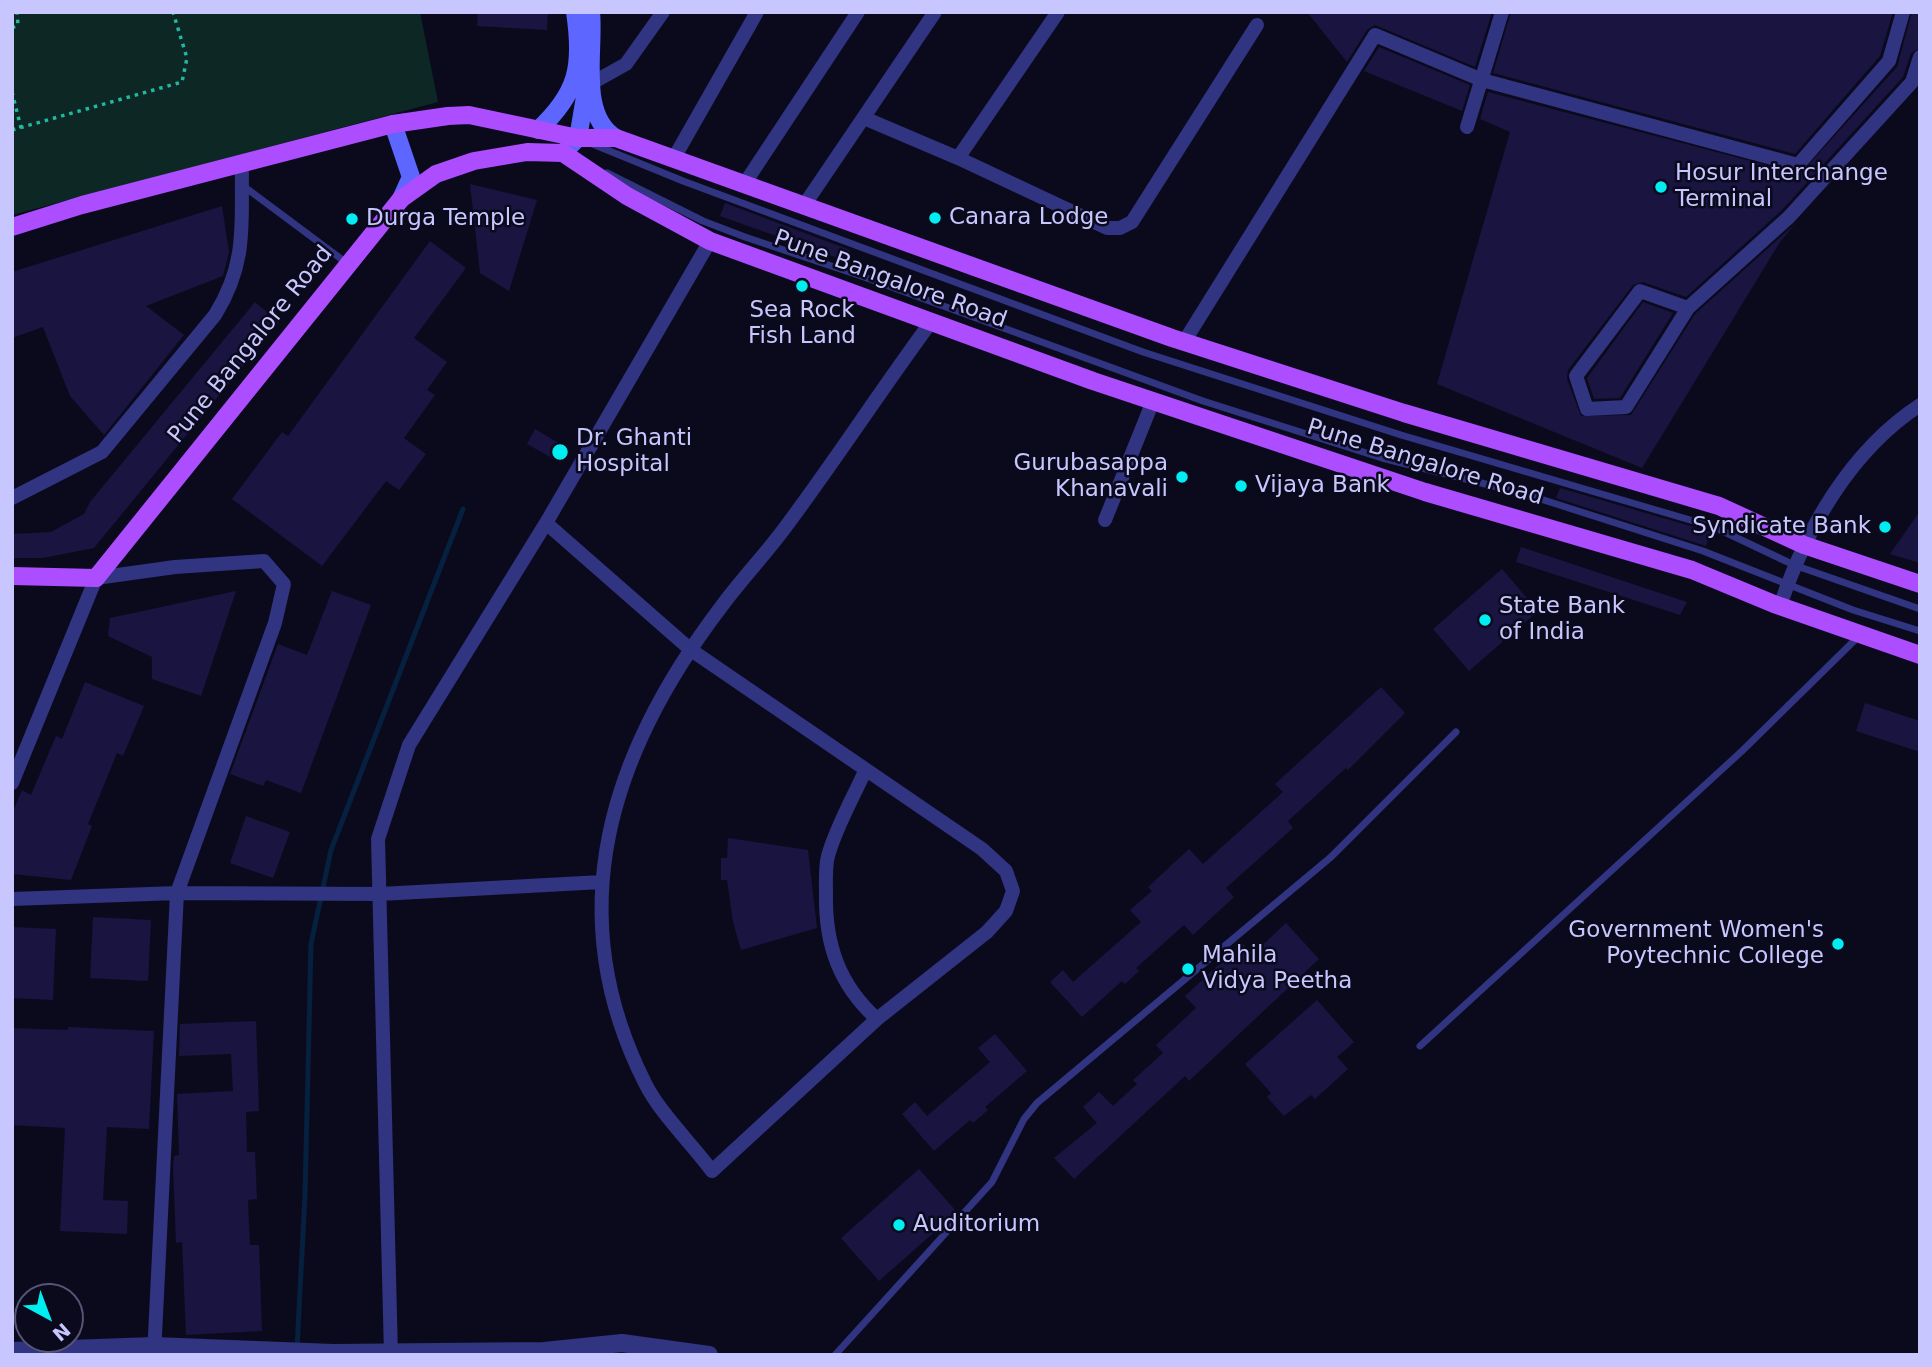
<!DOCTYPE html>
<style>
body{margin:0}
#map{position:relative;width:1932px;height:1367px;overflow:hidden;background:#0b0a1d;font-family:"DejaVu Sans",sans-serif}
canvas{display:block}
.frame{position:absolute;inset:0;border:14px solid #c7c6ff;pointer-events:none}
.north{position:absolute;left:14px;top:1283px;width:70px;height:70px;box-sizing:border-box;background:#0b0a1d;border:2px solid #565577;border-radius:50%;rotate:139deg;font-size:19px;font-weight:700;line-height:28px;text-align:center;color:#c7c6ff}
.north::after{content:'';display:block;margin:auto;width:24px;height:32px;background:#00eef1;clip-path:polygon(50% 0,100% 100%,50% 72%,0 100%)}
</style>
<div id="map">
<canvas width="1932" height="1367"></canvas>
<div class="frame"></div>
<div class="north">N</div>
</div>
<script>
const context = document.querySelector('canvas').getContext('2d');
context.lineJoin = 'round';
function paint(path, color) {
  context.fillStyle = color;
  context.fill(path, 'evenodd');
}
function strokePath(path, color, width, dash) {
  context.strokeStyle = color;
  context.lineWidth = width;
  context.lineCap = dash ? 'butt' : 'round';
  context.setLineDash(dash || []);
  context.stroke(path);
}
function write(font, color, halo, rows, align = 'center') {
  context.font = font + ' "DejaVu Sans",sans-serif';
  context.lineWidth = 5;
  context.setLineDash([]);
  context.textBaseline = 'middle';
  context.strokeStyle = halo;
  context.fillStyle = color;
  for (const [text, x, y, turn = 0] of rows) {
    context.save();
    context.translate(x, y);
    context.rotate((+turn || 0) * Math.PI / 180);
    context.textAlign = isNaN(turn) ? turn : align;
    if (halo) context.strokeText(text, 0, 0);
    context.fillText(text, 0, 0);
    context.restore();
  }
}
const green = new Path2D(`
 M12 12H420L438 102 12 215Z`);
const stream = new Path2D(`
 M297 1348 305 1195 311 944 331 850 463 509`);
const building = new Path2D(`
 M478 12H548L547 30 477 26Z
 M1307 12H1492L1475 67 1375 25 1367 30 1347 62Z
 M1511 12H1893L1880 56 1795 154 1493 73Z
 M1912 12H1920V48L1911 53 1903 77 1782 210 1686 297 1643 282 1633 285 1568 370 1567 379 1581 416 1631 415 1695 314 1795 224 1780 242 1642 468 1437 384 1510 132 1480 119 1488 92 1800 174 1897 67Z
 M1379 47 1470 85 1462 111 1364 71Z
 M470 184 537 200 509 291 480 273Z
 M725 203 850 250 846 261 720 216Z
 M222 206 229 252 223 276 146 306 184 335 104 435 70 396 43 327 12 338V272Z
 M430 241 466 268 414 338 447 362 427 390 435 395 404 438 426 454 399 490 386 481 322 566 232 499 282 432 288 436Z
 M255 302 279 322 94 548 43 558H12V534L51 532 84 514 90 502Z
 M1643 302 1673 313 1620 398 1594 399 1587 378Z
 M535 429 569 449 561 463 527 444Z
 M1560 488 1711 532 1706 546 1556 498Z
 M1920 511V563L1890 554Z
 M1521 547 1687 602 1680 615 1516 562Z
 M1502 569 1538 611 1469 671 1433 629Z
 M236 591 201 696 152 679V657L108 636 110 618Z
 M332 591 371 605 301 793 266 780 263 786 230 774 278 644 307 655Z
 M85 682 144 706 123 756 117 753 88 824 92 826 71 880 12 874V814L22 790 31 795 56 736 62 739Z
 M1381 687 1405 713 1348 770 1346 768 1288 821 1293 828 1226 888 1234 897 1193 935 1184 925 1136 968 1139 971 1125 984 1122 981 1082 1017 1050 982 1063 970 1073 982 1141 922 1130 910 1152 891 1148 887 1189 849 1203 864 1283 792 1275 784Z
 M1865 703 1920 721V752L1856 731Z
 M246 816 290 832 273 878 230 863Z
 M728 838 808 850 817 928 741 950 733 922 727 880H721V858H727Z
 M93 917 151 920 148 981 90 978Z
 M1286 923 1319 959 1189 1081 1185 1076 1074 1179 1054 1158 1097 1123 1083 1107 1099 1092 1113 1106 1137 1084 1133 1080 1163 1053 1156 1045 1196 1008 1185 996 1242 943 1253 954Z
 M12 927 56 929 53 1000 12 998Z
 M1317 1000 1354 1042 1337 1057 1348 1069 1315 1099 1311 1095 1284 1116 1267 1097 1271 1093 1245 1064Z
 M256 1021 259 1111 246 1112 247 1152H255L257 1199 248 1200 250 1245H259L262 1331 186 1335 182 1242 176 1243 173 1167 174 1156 179 1155 177 1094 233 1091 231 1054 179 1056 180 1024Z
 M68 1027 154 1031 149 1129 107 1127 103 1200 128 1201 127 1234 60 1231 65 1128 12 1125V1028L68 1030Z
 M995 1034 1027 1071 985 1107 988 1110 973 1123 970 1120 934 1151 902 1114 915 1102 927 1116 990 1062 978 1048Z
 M919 1169 957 1212 879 1281 841 1238Z`);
const path = new Path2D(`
 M12 28 18 25 17 12
 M12 92 21 128
 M12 130 182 82 187 58 173 12`);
const service = new Path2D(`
 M590 143 683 181 1143 352 1401 435 1714 527 1794 565 1920 609
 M607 173 703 221 745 237 864 277 1203 401 1382 458 1525 494 1703 551 1853 610 1920 631
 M242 185 348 264
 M1420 1046 1742 751 1859 636
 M835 1355 992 1182 1024 1119 1037 1103 1331 857 1456 732`);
const minor = new Path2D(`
 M592 83 626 64 663 12
 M864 118 958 158 1058 12
 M1467 127 1502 12
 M674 158 757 12
 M958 158 1107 228H1120L1132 222 1257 25
 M745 183 858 12
 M805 204 935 12
 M1688 308 1640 291 1576 376 1587 409 1626 407 1688 308 1789 217 1912 82 1920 57
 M1184 342 1375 35 1482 80 1798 165 1889 61 1903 12
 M12 498 102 452 215 315C248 262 241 223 242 164
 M1105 520 1153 401
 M546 523 691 650 982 849 1006 871 1013 891 1006 911 987 932 877 1019 712 1171C692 1144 659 1112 645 1083 558 911 611 752 721 607 740 581 762 558 781 533 833 464 880 391 931 322
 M1780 606C1806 529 1850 451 1920 405
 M865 771C853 798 836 827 828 856 825 867 826 882 826 894 825 944 839 985 877 1019
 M12 783 96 578 175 567 264 561 284 584 275 623 177 893 154 1355
 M12 899 177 893 380 894 602 882
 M391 1355 378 839 409 745 546 523 710 241`);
const tertiary = new Path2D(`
 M12 1351 154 1346 333 1353 544 1351 622 1343 709 1355`);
const secondary = new Path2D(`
 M591 12C595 51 578 115 616 138
 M393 124 411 177 401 199
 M538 130C578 93 583 66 575 12
 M563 153 578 138 586 91`);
const primary = new Path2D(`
 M12 227 82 205 393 124 448 116 469 115 578 138H616L1172 338 1404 413 1719 506 1804 545 1920 584
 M12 576 96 578 401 199 436 174 474 161 527 152 563 153 627 196 710 241 1093 381 1425 492 1692 570 1774 604 1920 655`);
const markers = [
 [1661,187,7,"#00eef1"],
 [935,218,7,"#00eef1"],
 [352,219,7,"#00eef1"],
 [802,286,7,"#00eef1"],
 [560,452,9,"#00eef1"],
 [1182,477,7,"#00eef1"],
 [1241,486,7,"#00eef1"],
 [1885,527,7,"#00eef1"],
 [1485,620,7,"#00eef1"],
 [1838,944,7,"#00eef1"],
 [1188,969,7,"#00eef1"],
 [899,1225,7,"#00eef1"]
];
const poiNames = [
 ["Hosur Interchange",1675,174],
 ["Terminal",1675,200],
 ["Canara Lodge",949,218],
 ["Durga Temple",366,219],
 ["Sea Rock",802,311,"center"],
 ["Fish Land",802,337,"center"],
 ["Dr. Ghanti",576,439],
 ["Hospital",576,465],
 ["Gurubasappa",1168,464,"right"],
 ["Khanavali",1168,490,"right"],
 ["Vijaya Bank",1255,486],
 ["Syndicate Bank",1871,527,"right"],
 ["State Bank",1499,607],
 ["of India",1499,633],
 ["Government Women's",1824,931,"right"],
 ["Poytechnic College",1824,957,"right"],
 ["Mahila",1202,956],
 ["Vidya Peetha",1202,982],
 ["Auditorium",913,1225]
];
const streetNames = [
 ["Pune Bangalore Road",890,280,20],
 ["Pune Bangalore Road",251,345,-51],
 ["Pune Bangalore Road",1425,463,17]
];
paint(green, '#0c2724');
strokePath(stream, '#06203f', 5);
paint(building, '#191440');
strokePath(path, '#22b7a0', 3.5, [3.5, 5]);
strokePath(service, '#303481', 7);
strokePath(minor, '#303481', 14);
strokePath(tertiary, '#303481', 18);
strokePath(secondary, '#5d67ff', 18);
strokePath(primary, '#ac4dff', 18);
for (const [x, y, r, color] of markers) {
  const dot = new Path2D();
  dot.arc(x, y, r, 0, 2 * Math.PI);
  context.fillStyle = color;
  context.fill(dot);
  strokePath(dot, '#0b0a1d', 2.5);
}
write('23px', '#c7c6ff', '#0b0a1d', poiNames, 'left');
write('23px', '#c7c6ff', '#0b0a1d', streetNames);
</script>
